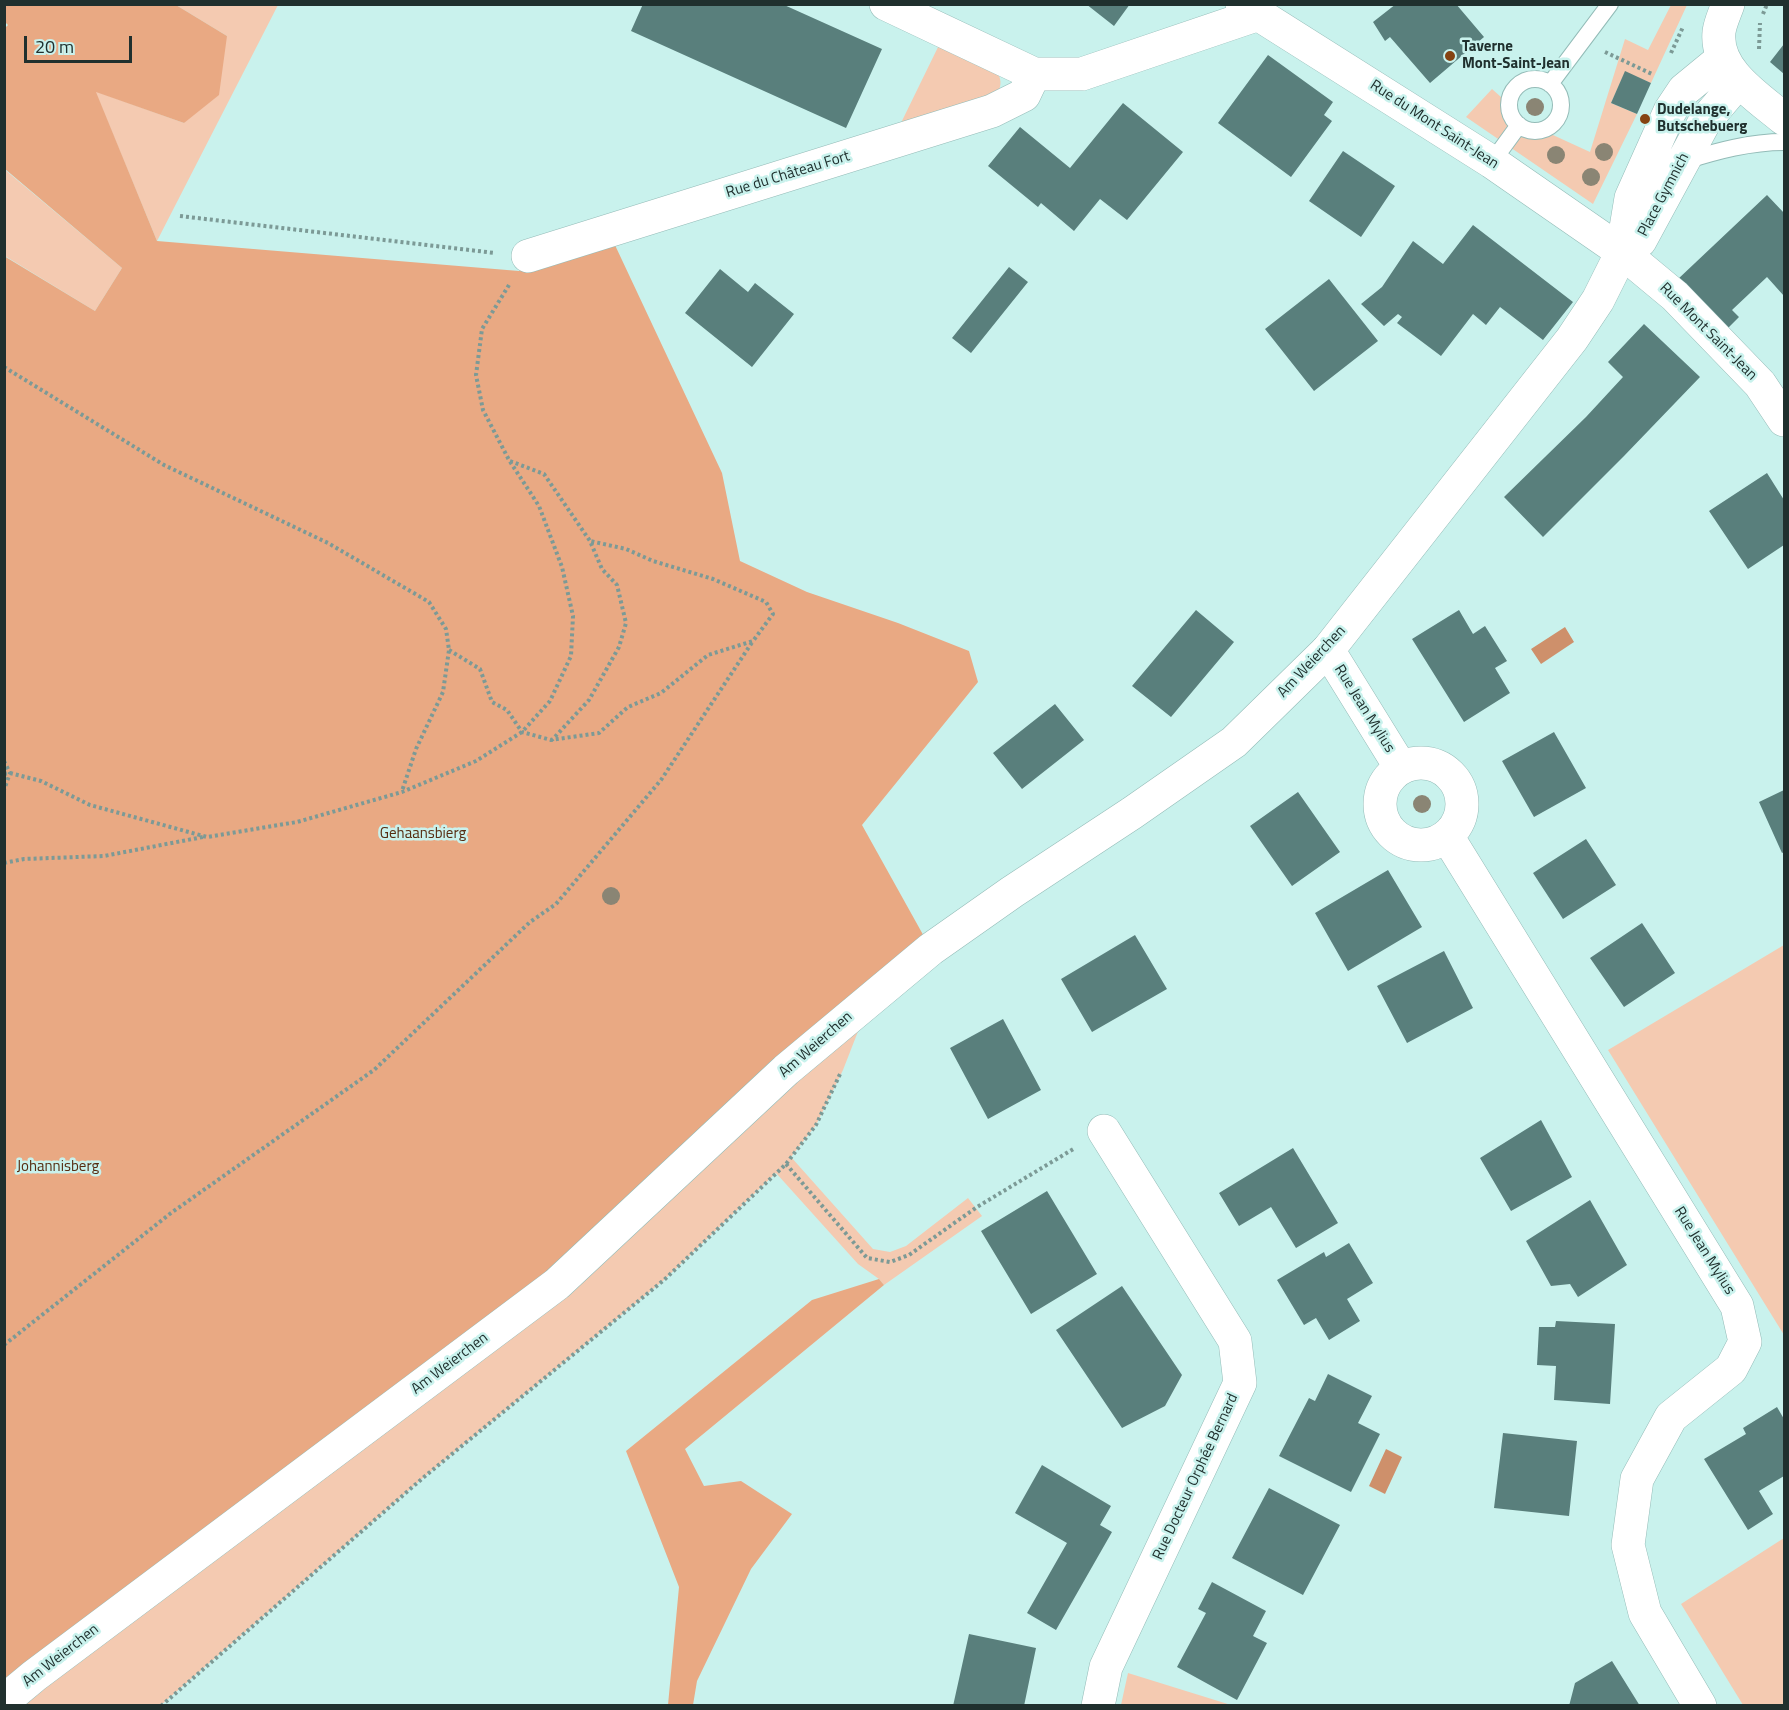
<!DOCTYPE html>
<meta charset="utf-8">
<style>
body{margin:0}
#map{position:relative;width:1789px;height:1710px;overflow:hidden;background:#c9f2ed;font-family:"Titillium Web",sans-serif}
canvas{display:block}
.frame{position:absolute;inset:0;border:6px solid #20302e;pointer-events:none}
.scale{position:absolute;left:24px;top:36px;width:108px;height:27px;box-sizing:border-box;border:3px solid #20302e;border-top:0;padding-left:8px;font-size:18px;line-height:21px;white-space:nowrap;color:#20302e;-webkit-text-stroke:4px #c9f2ed;paint-order:stroke}
</style>
<div id="map">
<canvas width="1789" height="1710"></canvas>
<div class="frame"></div>
<div class="scale">20 m</div>
</div>
<script>
const context = document.querySelector('canvas').getContext('2d');
context.lineJoin = 'round';
function paint(path, color) {
  context.fillStyle = color;
  context.fill(path, 'evenodd');
}
function strokePath(path, color, width, dash) {
  context.strokeStyle = color;
  context.lineWidth = width;
  context.lineCap = dash ? 'butt' : 'round';
  context.setLineDash(dash || []);
  context.stroke(path);
}
function write(font, color, halo, rows, align = 'center') {
  context.font = font + ' "Titillium Web",sans-serif';
  context.lineWidth = 5;
  context.setLineDash([]);
  context.textBaseline = 'middle';
  context.strokeStyle = halo;
  context.fillStyle = color;
  for (const [text, x, y, turn = 0] of rows) {
    context.save();
    context.translate(x, y);
    context.rotate((+turn || 0) * Math.PI / 180);
    context.textAlign = isNaN(turn) ? turn : align;
    if (halo) context.strokeText(text, 0, 0);
    context.fillText(text, 0, 0);
    context.restore();
  }
}
const green = new Path2D(`
 M176 5H278L157 241 95 91 184 123 227 36Z
 M1671 5H1687L1651 83 1625 72 1611 103 1637 114 1593 204 1466 117 1492 89 1510 105 1515 122 1524 128 1530 131 1542 130 1590 152 1625 39 1648 50Z
 M940 43 995 69C1002 79 1002 84 997 95L899 127Z
 M4 169 122 268 95 311 5 256Z
 M1784 945V1335L1608 1050Z
 M871 998 843 1070 816 1125 791 1157 873 1249 890 1252 906 1246 968 1198 982 1216 884 1285 879 1279 858 1264 776 1173 664 1280 424 1477 161 1705 5 1706Z
 M1784 1538V1705H1743L1681 1604Z
 M1128 1673 1231 1705H1121Z`);
const forest = new Path2D(`
 M5 5H176L227 36 219 95 184 123 96 92 157 241 519 271 614 243 722 473 740 561 807 592 898 623 969 651 978 682 862 825 931 949 557 1284 4 1701V256L95 311 122 268 5 169 4 29 8 25 5 22Z
 M879 1279 884 1285 685 1449 704 1486 741 1481 792 1514 751 1569 697 1681 693 1705H668L679 1587 626 1451 812 1300Z`);
const water = new Path2D(`
 M1565 627 1574 642 1541 664 1531 649Z
 M1386 1449 1402 1457 1385 1494 1369 1486Z`);
const building = new Path2D(`
 M643 4H782L882 49 846 128 631 31Z
 M1086 4H1130L1114 26Z
 M1396 4H1456L1484 37 1430 83 1390 37 1385 41 1373 22Z
 M1784 44V74L1770 62Z
 M1268 55 1333 102 1324 115 1332 121 1291 177 1218 123Z
 M1625 71 1651 83 1637 114 1611 103Z
 M1123 103 1183 152 1127 220 1100 199 1074 231 1041 203 1038 207 988 166 1020 127 1070 168Z
 M1343 151 1395 186 1361 237 1309 201Z
 M1767 195 1784 213V296L1767 277 1732 310 1739 317 1726 330 1677 280Z
 M1473 225 1573 302 1543 340 1500 307 1486 325 1473 314 1441 356 1397 323 1402 317 1398 314 1384 326 1361 304 1382 287 1413 241 1443 264Z
 M1009 267 1028 282 971 353 952 338Z
 M720 269 748 292 755 283 794 314 752 367 685 313Z
 M1329 279 1378 341 1314 391 1265 329Z
 M1644 324 1700 377 1624 456 1543 537 1504 497 1586 417 1623 377 1608 362Z
 M1767 473 1784 500V545L1748 569 1709 511Z
 M1196 610 1234 642 1171 717 1132 686Z
 M1459 610 1473 634 1485 626 1507 661 1495 668 1510 693 1464 722 1412 639Z
 M1055 704 1084 740 1022 789 993 753Z
 M1554 732 1586 788 1534 817 1502 761Z
 M1784 790V852L1782 853 1759 802Z
 M1298 792 1340 852 1292 886 1250 826Z
 M1586 839 1616 885 1563 919 1533 873Z
 M1388 870 1422 927 1348 971 1315 913Z
 M1642 923 1675 973 1624 1007 1590 958Z
 M1135 935 1167 989 1092 1032 1061 979Z
 M1444 951 1473 1008 1407 1043 1377 986Z
 M1003 1019 1041 1090 988 1119 950 1048Z
 M1541 1120 1572 1177 1511 1211 1480 1158Z
 M1293 1148 1338 1223 1296 1248 1271 1207 1239 1226 1219 1193Z
 M1047 1191 1097 1274 1031 1314 981 1231Z
 M1590 1200 1627 1265 1578 1297 1570 1284 1551 1286 1526 1241Z
 M1349 1243 1373 1283 1347 1299 1360 1321 1329 1340 1316 1318 1304 1325 1277 1280 1324 1252 1326 1257Z
 M1122 1286 1182 1375 1165 1406 1122 1428 1056 1330Z
 M1556 1321 1615 1324 1610 1404 1554 1400 1556 1366 1537 1365 1539 1327H1555Z
 M1328 1374 1372 1396 1358 1423 1380 1434 1351 1492 1279 1456 1309 1398 1315 1401Z
 M1777 1407 1784 1419V1476L1759 1491 1773 1514 1748 1530 1704 1459 1746 1434 1743 1428Z
 M1503 1433 1577 1441 1569 1516 1494 1508Z
 M1042 1465 1111 1506 1100 1525 1112 1532 1056 1630 1027 1613 1067 1543 1015 1513Z
 M1269 1488 1340 1525 1303 1595 1232 1558Z
 M1212 1582 1266 1611 1253 1636 1267 1643 1237 1700 1177 1667 1206 1613 1198 1609Z
 M969 1634 1036 1648 1024 1706H953Z
 M1612 1661 1640 1706H1569L1575 1683Z`);
const path = new Path2D(`
 M1763 14 1767 4
 M1759 49 1760 23
 M1605 52 1652 74
 M1671 53 1683 27
 M180 216 495 253
 M4 367 164 465 328 543 429 602 446 629 449 650 443 692 416 749 402 791
 M510 461 544 474 590 541 602 569 617 585 626 623 619 647 589 700 552 740
 M449 650 480 669 492 702 507 710 522 732 551 740 599 733 628 707 661 693 708 655 753 641 773 614 766 602 713 579 653 561 626 549 590 541
 M4 761 10 773 4 790
 M4 774 10 773 41 781 90 805 207 837 297 822 402 792 476 761 522 732 550 701 571 656 573 616 562 567 539 506 509 460 483 410 476 375 482 329 509 285
 M4 863 24 859 104 856 203 837
 M786 1164 867 1258 890 1262 909 1255 977 1207 1075 1148
 M4 1345 171 1213 374 1070 530 922 556 904 661 780 753 641
 M161 1706 424 1477 664 1280 786 1164 816 1125 841 1072`);
const service = new Path2D(`
 M1509 105a26 26 0 1 1 52 0a26 26 0 1 1-52 0Z
 M1550 84 1610 4
 M1685 161C1717 151 1750 142 1784 142
 M1492 162 1519 125`);
const minor = new Path2D(`
 M886 4 1034 74
 M1242 4 1492 162 1622 252 1675 296 1760 384 1784 420
 M528 256 992 111 1024 95 1034 74H1082L1259 14
 M1328 650 1401 768
 M1380 804a41 41 0 1 1 82 0a41 41 0 1 1-82 0Z
 M1447 836 1737 1306 1745 1342 1731 1369 1671 1417 1637 1479 1628 1545 1645 1613 1700 1706
 M1098 1706 1106 1667 1240 1383 1235 1341 1104 1131`);
const secondary = new Path2D(`
 M1728 4C1725 13 1720 23 1719 32 1715 71 1758 97 1784 119
 M1623 251 1640 241 1705 121 1739 81
 M4 1701 34 1676 557 1284 786 1070 931 949 1012 892 1132 813 1234 742 1328 650 1572 339 1598 300 1622 252 1631 198 1670 111 1684 90 1723 58`);
const trees = [
 [1535,107],
 [1604,152],
 [1556,155],
 [1591,177],
 [1422,804],
 [611,896]
];
const markers = [
 [1450,56,6,"#854312"],
 [1645,119,6,"#854312"]
];
const poiNames = [
 ["Taverne",1462,47],
 ["Mont-Saint-Jean",1462,64],
 ["Dudelange,",1657,110],
 ["Butschebuerg",1657,127]
];
const streetNames = [
 ["Rue du Mont Saint-Jean",1434,125,33],
 ["Rue du Château Fort",788,175,-17],
 ["Place Gymnich",1664,195,-62],
 ["Rue Mont Saint-Jean",1708,332,45],
 ["Am Weierchen",1312,662,-47],
 ["Rue Jean Mylius",1364,709,58],
 ["Am Weierchen",816,1045,-41],
 ["Rue Jean Mylius",1704,1251,58],
 ["Am Weierchen",450,1364,-37],
 ["Rue Docteur Orphée Bernard",1196,1477,-65],
 ["Am Weierchen",61,1656,-38]
];
const parkNames = [
 ["Gehaansbierg",423,834],
 ["Johannisberg",58,1167]
];
paint(green, '#f4cab1');
paint(forest, '#e9a983');
paint(water, '#ce906b');
paint(building, '#597f7c');
strokePath(service, '#93bbb7', 18);
strokePath(minor, '#93bbb7', 34);
strokePath(secondary, '#93bbb7', 34);
strokePath(path, '#7c9a96', 4, [3, 3]);
strokePath(service, '#fff', 16);
strokePath(minor, '#fff', 33);
strokePath(secondary, '#fff', 33);
context.fillStyle = '#8a8574';
for (const [x, y] of trees) {
  context.beginPath();
  context.arc(x, y, 9, 0, 2 * Math.PI);
  context.fill();
}
for (const [x, y, r, color] of markers) {
  const dot = new Path2D();
  dot.arc(x, y, r, 0, 2 * Math.PI);
  context.fillStyle = color;
  context.fill(dot);
  strokePath(dot, '#c9f2ed', 2);
}
write('bold 15px', '#20302e', '#c9f2ed', poiNames, 'left');
write('15px', '#20302e', '#c9f2ed', streetNames);
write('15px', '#562c11', '#c9f2ed', parkNames);
</script>
